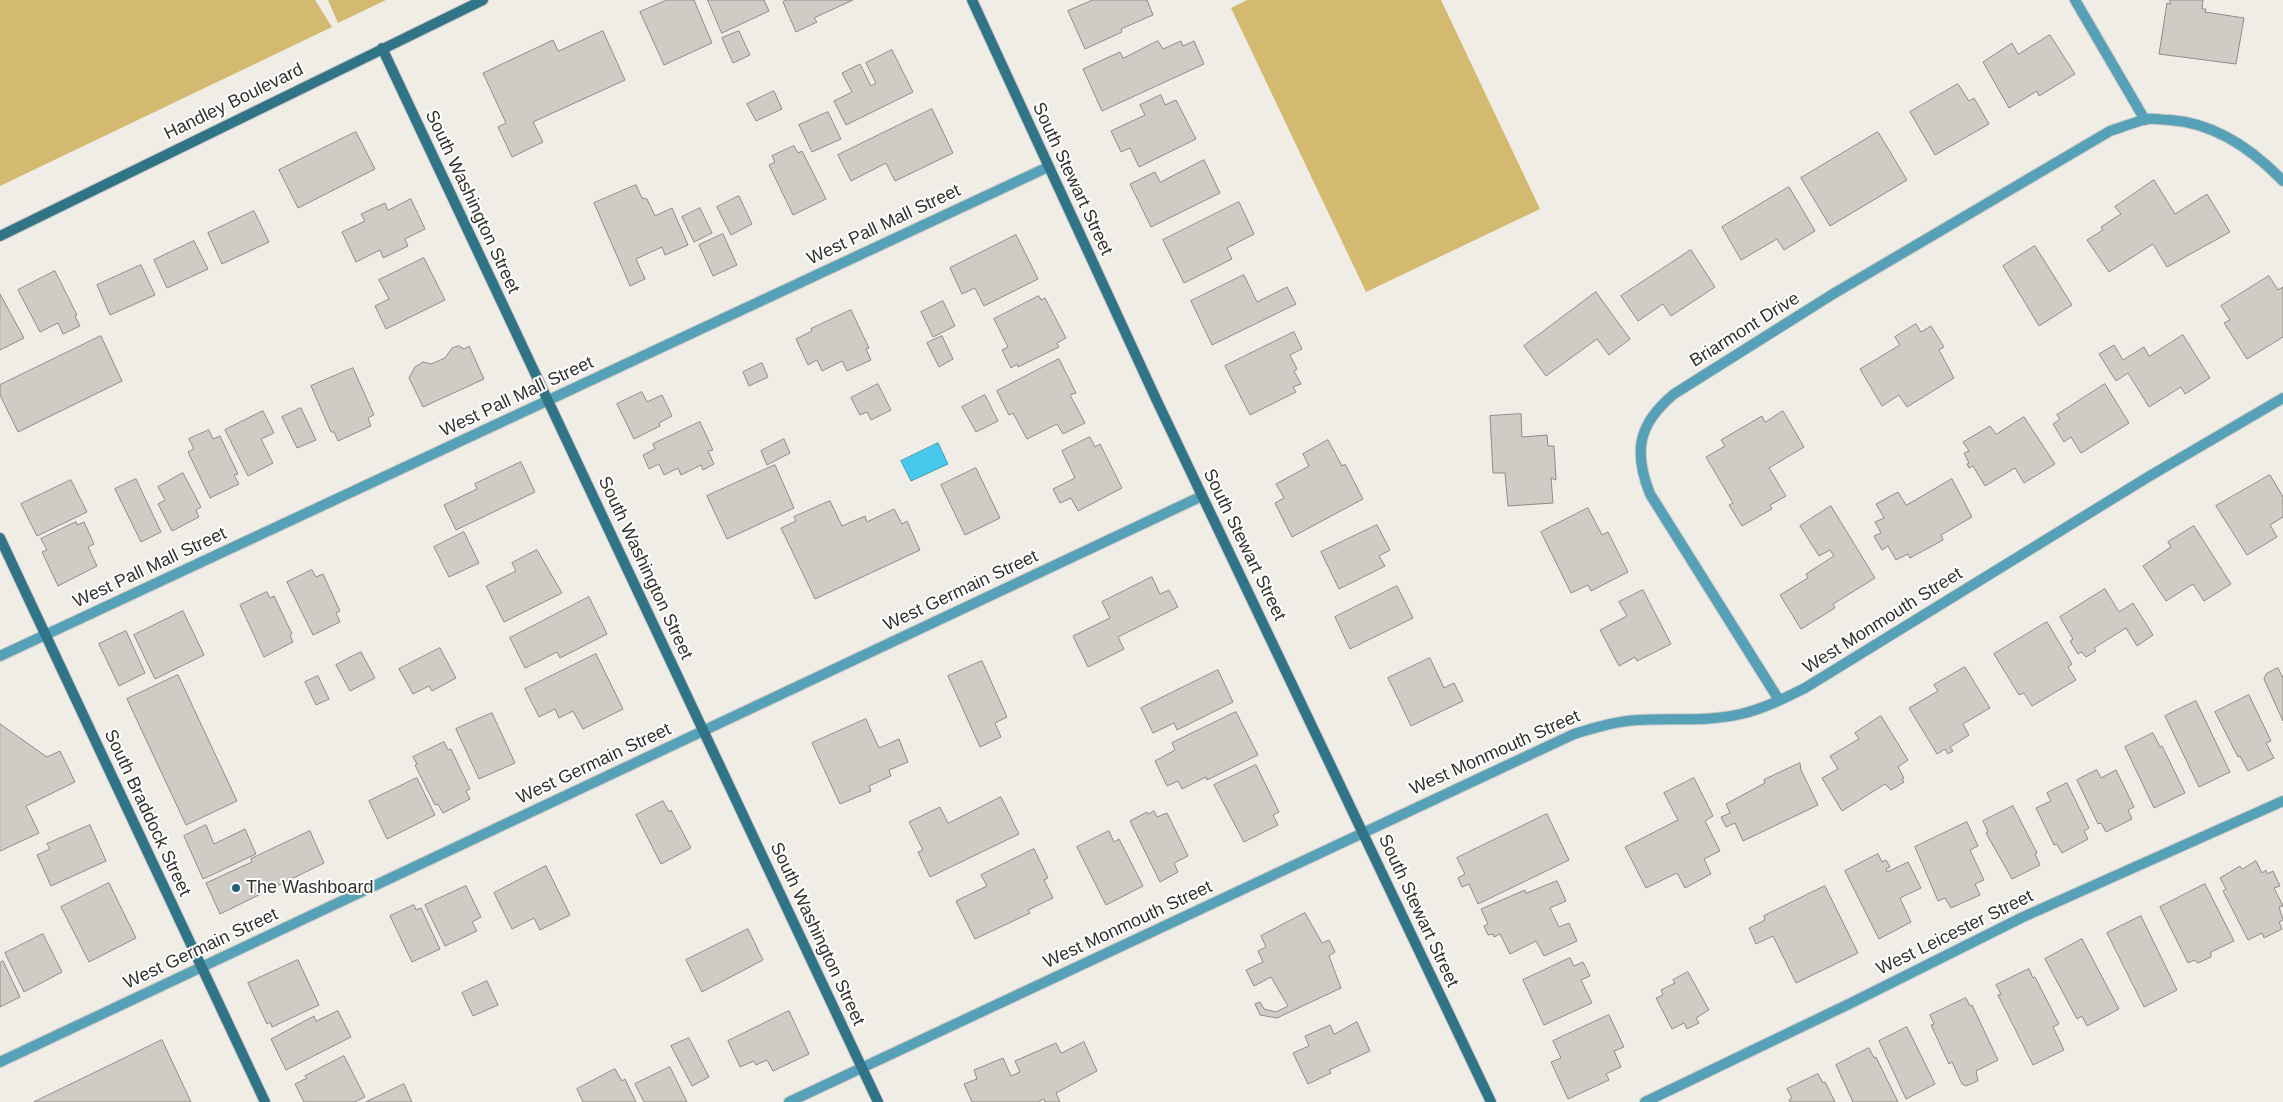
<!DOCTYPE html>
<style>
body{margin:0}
canvas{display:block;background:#f0ede7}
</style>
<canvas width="2283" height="1102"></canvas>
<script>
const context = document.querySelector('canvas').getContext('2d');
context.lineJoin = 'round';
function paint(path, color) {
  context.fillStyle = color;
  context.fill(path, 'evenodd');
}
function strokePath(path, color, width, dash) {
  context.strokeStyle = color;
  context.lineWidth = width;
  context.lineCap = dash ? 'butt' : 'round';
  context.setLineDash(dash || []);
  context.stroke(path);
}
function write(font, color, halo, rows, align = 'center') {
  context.font = font + ' Arial,sans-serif';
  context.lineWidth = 4;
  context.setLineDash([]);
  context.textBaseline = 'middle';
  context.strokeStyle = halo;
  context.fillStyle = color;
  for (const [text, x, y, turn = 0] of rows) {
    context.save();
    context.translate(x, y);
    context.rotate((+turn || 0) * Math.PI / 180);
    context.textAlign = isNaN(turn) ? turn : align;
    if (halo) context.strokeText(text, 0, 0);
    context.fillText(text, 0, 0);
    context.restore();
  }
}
const green = new Path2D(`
 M0 0H315L332 27 0 186Z
 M328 0H386L338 23Z
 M1247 0H1441L1540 209 1366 292 1231 8Z`);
const water = new Path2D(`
 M938 443 948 464 911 481 901 461Z`);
const building = new Path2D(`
 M667 0H694L712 43 664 65 640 12Z
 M708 0H764L769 11 722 33Z
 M787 0H853L814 18 817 22 796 32 783 2Z
 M1093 0H1147L1153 15 1121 29 1122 32 1085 49 1068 11Z
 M2170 0H2203L2202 9H2206L2205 12 2244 18 2236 64 2159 54 2167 3 2170 4Z
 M603 31 625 80 533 122 543 142 512 157 498 127 506 123 483 73 553 40 558 51Z
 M739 31 750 55 733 63 722 38Z
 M2050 35 2075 74 2039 96 2037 91 2009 108 1983 62 2012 43 2018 54Z
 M1158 41 1163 49 1181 41 1183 46 1194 41 1204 64 1102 111 1083 69 1120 52 1123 58Z
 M892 50 913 92 846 125 834 101 852 92 842 73 860 64 871 86 876 83 866 63Z
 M1958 84 1969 101 1974 98 1989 124 1935 155 1910 112Z
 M774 91 782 109 756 121 747 104Z
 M1161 95 1165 105 1176 100 1196 139 1139 167 1130 148 1121 152 1111 131 1145 115 1140 105Z
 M932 109 953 153 895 181 886 163 851 181 838 155Z
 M828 112 841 139 812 152 799 125Z
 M356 132 375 169 298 208 279 170Z
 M1878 132 1907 180 1830 226 1801 178Z
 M794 146 798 153 802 151 826 199 793 215 769 165 775 162 772 156Z
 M1204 160 1220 193 1151 227 1130 184 1155 172 1160 182Z
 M2154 180 2175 214 2207 194 2230 232 2167 267 2153 244 2109 272 2087 240 2103 230 2101 227 2121 214 2115 207Z
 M636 185 642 198 647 199 655 216 672 208 688 245 665 255 662 247 636 259 645 279 630 286 594 203Z
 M1789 187 1815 231 1784 250 1777 239 1741 260 1722 227Z
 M739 196 752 224 731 235 717 207Z
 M411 199 425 229 405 239 408 246 383 258 380 250 356 262 342 232 365 221 361 214 385 203 388 210Z
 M1239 202 1254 234 1227 248 1232 259 1184 283 1163 240Z
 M700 208 712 233 694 242 682 217Z
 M254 211 269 242 222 264 208 233Z
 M723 234 737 265 713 276 699 245Z
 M1016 235 1038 279 984 306 975 288 962 294 950 268Z
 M194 241 208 269 167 288 154 260Z
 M2035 246 2072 305 2039 326 2003 266Z
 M1691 250 1715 287 1671 316 1663 304 1638 321 1621 296Z
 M424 258 445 300 386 329 375 306 389 299 379 280Z
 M141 265 155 295 110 315 97 285Z
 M55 271 77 315 75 316 80 326 63 334 58 323 40 332 18 290Z
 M1244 275 1257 302 1287 287 1296 304 1212 345 1191 301Z
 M2269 276 2278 290 2283 287V337L2247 359 2224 323 2230 320 2221 306Z
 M1596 292 1630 339 1609 355 1597 339 1546 376 1524 346Z
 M0 294 24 338 0 350Z
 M1039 296 1041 300 1045 298 1066 338 1057 343 1059 347 1018 367 1017 364 1011 368 1002 350 1008 347 994 319Z
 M943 301 955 326 933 337 921 312Z
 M851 310 869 348 866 349 871 360 847 371 842 361 822 371 817 360 808 365 796 339 812 331 811 329Z
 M1916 324 1921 332 1931 326 1944 347 1939 350 1954 378 1907 407 1899 395 1882 406 1860 369 1900 345 1895 337Z
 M1294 332 1302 349 1290 355 1297 369 1294 371 1301 384 1293 387 1296 392 1250 415 1225 366Z
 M2183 335 2210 378 2185 394 2181 387 2149 407 2128 373 2116 381 2099 354 2114 345 2123 360 2144 347 2149 356Z
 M101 336 122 381 18 432 0 395V385Z
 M942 336 953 359 939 367 927 343Z
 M459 346 464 349 469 346 484 379 423 407 409 378 415 367 423 362 431 364 445 358 452 348Z
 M1059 359 1076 393 1070 395 1085 423 1063 434 1057 424 1027 439 1013 413 1009 415 997 391Z
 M762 363 768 377 749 386 743 372Z
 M353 368 374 415 368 418 371 426 338 441 334 432H331L311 386Z
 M878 384 891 410 871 420 867 412 860 415 851 398Z
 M2105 384 2129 423 2081 453 2071 437 2064 442 2053 424 2060 419 2057 415Z
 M642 392 647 402 662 395 672 416 659 423 660 426 634 439 617 404Z
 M985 395 998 421 976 432 962 407Z
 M301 408 316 440 297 448 282 417Z
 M263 411 274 433 261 439 273 463 248 476 225 430Z
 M1783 411 1804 447 1769 468 1786 496 1770 505 1772 509 1742 526 1729 505 1733 503 1706 457 1725 446 1721 440 1762 416 1765 422Z
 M1521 414 1522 437 1547 435 1548 446H1554L1556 480 1551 478 1553 503 1508 506 1505 473H1493L1490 416Z
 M2024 417 2055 464 2024 483 2015 468 1985 486 1973 466 1969 468 1967 464 1969 463 1964 453 1969 451 1963 442 1990 426 1996 434Z
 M700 422 713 450 708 451 714 464 703 470 701 465 681 475 678 468 664 475 659 464 649 469 643 455 655 449 653 444Z
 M209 430 213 439 220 436 238 474 234 475 239 484 210 498 188 452 194 449 189 439Z
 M1090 437 1095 447 1100 444 1122 488 1078 511 1071 498 1060 503 1053 489 1075 478 1062 451Z
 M784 439 790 453 767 465 761 451Z
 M1328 440 1342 466 1345 464 1363 499 1292 537 1275 503 1284 498 1276 484 1309 466 1303 454Z
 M521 462 535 492 456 530 444 505 477 489 475 484Z
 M775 465 794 508 727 539 707 496Z
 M976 468 1000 518 965 535 941 485Z
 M183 473 201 507 196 510 199 517 172 531 158 504 165 500 158 487Z
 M2270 475 2283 497V517L2270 525 2277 537 2247 555 2216 506Z
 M136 479 161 532 141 542 115 489Z
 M1952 479 1972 517 1941 535 1943 540 1910 558 1908 554 1896 560 1888 546 1882 550 1874 536 1881 533 1875 522 1884 518 1876 504 1898 492 1906 505Z
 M71 480 87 512 37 536 21 504Z
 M830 501 842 526 865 516 867 522 894 509 902 524 907 521 920 550 815 599 781 528 796 521 794 517Z
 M1831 506 1875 578 1833 604 1835 608 1801 629 1780 595 1808 578 1806 574 1834 556 1830 550 1819 556 1800 526Z
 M1588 508 1602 535 1608 532 1628 572 1591 591 1588 585 1571 593 1541 532Z
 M76 522 77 525 84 522 94 544 88 547 97 566 58 586 42 552 47 550 41 539Z
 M1377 525 1390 550 1379 556 1385 566 1339 589 1321 552Z
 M2194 526 2231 584 2204 601 2193 584 2166 601 2143 566 2171 547 2168 542Z
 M464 532 479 563 449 577 434 547Z
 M537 550 562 593 504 622 486 586 516 571 512 563Z
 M312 570 316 577 323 574 340 611 336 613 340 622 313 635 287 582Z
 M1152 577 1160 594 1169 590 1178 607 1118 637 1124 649 1088 667 1073 636 1110 618 1102 602Z
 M1397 586 1413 618 1350 649 1335 617Z
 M2105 589 2119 612 2133 603 2153 635 2137 646 2126 628 2094 648 2096 651 2086 657 2081 652 2078 654 2070 641 2073 639 2060 617Z
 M1643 590 1671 644 1637 661 1635 657 1619 666 1600 630 1627 616 1619 602Z
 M267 592 270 598 274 596 292 634 290 635 293 642 264 657 240 605Z
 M589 597 607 634 560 658 557 652 525 668 510 638Z
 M183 611 204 655 155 679 134 635Z
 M2047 622 2072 664 2068 667 2076 680 2032 706 2024 693 2019 695 1994 654Z
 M126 631 145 673 119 686 99 644Z
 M440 648 456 678 432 691 429 686 413 694 399 669Z
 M361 652 375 678 350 691 336 665Z
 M596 654 623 709 583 729 573 711 559 718 555 709 539 717 525 689Z
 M1430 658 1444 688 1454 683 1463 701 1411 726 1388 678Z
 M982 661 1007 717 995 723 1001 737 980 747 948 676Z
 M1965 667 1990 708 1963 724 1969 735 1950 747 1953 751 1948 754 1945 749 1937 754 1909 708 1938 691 1934 685Z
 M2278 668 2283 678V721L2264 679 2266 674Z
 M1218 670 1233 702 1177 730 1174 723 1153 733 1141 708Z
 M178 675 237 801 186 825 127 699Z
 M318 676 329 699 316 705 305 682Z
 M2249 695 2271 741 2266 743 2274 758 2248 771 2240 756 2238 757 2215 712Z
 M2196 701 2230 772 2199 787 2165 716Z
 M1236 712 1258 755 1207 780 1206 777 1182 789 1178 781 1167 786 1155 761 1175 750 1172 743Z
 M492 713 515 763 479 779 456 729Z
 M1881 716 1908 760 1898 767 1904 778 1902 779 1904 782 1891 790 1885 784 1842 811 1822 778 1838 769 1830 756 1859 739 1855 733Z
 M866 719 879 748 899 739 908 762 889 770 891 776 869 786 871 791 840 804 812 743Z
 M0 724 47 757 60 751 75 782 26 806 39 833 0 851Z
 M2153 733 2160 747 2162 746 2185 793 2154 808 2125 747Z
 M444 742 448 750 451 749 470 789 466 791 470 799 443 813 438 804 435 805 415 765 417 764 413 757Z
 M1800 763 1801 770 1818 805 1743 841 1735 823 1726 827 1721 817 1730 813 1726 804 1765 783 1764 780Z
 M1256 765 1279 812 1273 815 1278 825 1244 842 1214 785Z
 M2097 770 2101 778 2116 770 2134 807 2128 810 2132 819 2106 832 2101 823 2098 824 2077 780Z
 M417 778 435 815 387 839 369 801Z
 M1694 778 1713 816 1705 821 1720 851 1704 859 1711 874 1685 888 1677 873 1646 888 1625 847 1678 820 1664 793Z
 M2067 783 2089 828 2084 831 2088 839 2062 853 2057 844 2054 845 2036 808 2051 801 2047 793Z
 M1001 797 1019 834 930 877 918 852 923 850 909 822 940 807 948 823Z
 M663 801 669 812 671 810 691 848 661 864 636 815Z
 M2013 806 2037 853 2035 854 2040 865 2012 879 1986 833 1988 832 1983 821Z
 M1154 811 1157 817 1167 813 1188 856 1174 863 1178 872 1160 882 1130 821 1147 812 1148 814Z
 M1547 814 1569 860 1478 904 1469 884 1462 887 1458 878 1465 874 1457 858Z
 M1967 822 1978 846 1970 850 1984 880 1975 884 1980 895 1951 908 1945 898 1938 901 1915 847Z
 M90 825 106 861 51 886 37 855 50 849 47 844Z
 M206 825 214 844 245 829 256 854 203 879 184 836Z
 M310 831 324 863 220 914 206 883 252 862 251 859Z
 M1109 831 1114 842 1119 839 1143 886 1106 905 1077 847Z
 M1034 849 1048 878 1044 880 1053 898 1028 910 1030 913 975 939 956 901 987 886 981 875Z
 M1878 854 1882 862 1886 860 1890 867 1886 869 1887 872 1908 862 1921 888 1900 898 1911 922 1879 939 1845 871Z
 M2256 861 2262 873 2266 870 2267 874 2273 871 2280 886 2274 888 2283 906 2279 907 2283 920 2279 922 2282 929 2264 938 2262 933 2248 940 2223 891 2226 889 2220 878 2240 866 2242 869Z
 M546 866 570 915 540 930 534 918 512 929 494 893Z
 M1557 881 1566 901 1550 908 1559 927 1569 923 1577 941 1544 956 1536 941 1510 954 1500 934 1494 937 1493 934 1488 935 1484 926 1488 924 1481 909 1525 890 1526 893Z
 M109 883 136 938 89 962 61 907Z
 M2205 884 2234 941 2211 952V957L2198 963 2194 960 2188 963 2160 907Z
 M466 886 481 917 472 922 477 931 445 946 425 905Z
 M1825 886 1858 953 1796 983 1773 936 1756 944 1749 928 1765 920 1764 916Z
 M414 905 416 910 421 908 440 949 412 962 390 916Z
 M1305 913 1322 943 1329 940 1335 952 1329 956 1341 988 1277 1018 1260 1015 1255 1004 1260 1002 1264 1009 1276 1012 1288 1006 1271 977 1254 986 1246 970 1263 962 1258 951 1266 947 1261 936Z
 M2141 916 2177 990 2144 1007 2107 933Z
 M748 929 763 960 702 992 686 960Z
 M43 934 62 972 24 992 5 953Z
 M2082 939 2119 1009 2087 1026 2082 1016 2077 1019 2045 959Z
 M1570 958 1574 966 1583 962 1590 976 1581 980 1592 1003 1544 1025 1523 980Z
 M298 960 319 1005 272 1027 270 1022 267 1024 248 983Z
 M3 961 20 997 0 1007V963Z
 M2029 969 2033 978 2035 977 2059 1024 2053 1027 2064 1050 2033 1065 1998 995 2001 994 1996 985Z
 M1688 972 1709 1010 1696 1018 1699 1023 1687 1029 1684 1023 1672 1029 1656 998 1663 995 1661 990 1675 983 1673 980Z
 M487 981 498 1005 473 1016 462 993Z
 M1966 998 1970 1006 1972 1005 1998 1060 1976 1071 1978 1081 1966 1086 1962 1084 1952 1062 1949 1064 1931 1025 1934 1024 1930 1015Z
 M338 1011 351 1037 286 1070 271 1039 314 1016 316 1021Z
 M789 1011 809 1054 773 1071 767 1060 756 1065 754 1061 740 1067 728 1041Z
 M1609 1015 1624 1047 1614 1051 1621 1067 1606 1074 1609 1080 1568 1099 1551 1062 1561 1058 1553 1041Z
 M1357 1022 1370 1051 1329 1070 1331 1073 1308 1084 1293 1053 1309 1046 1305 1036 1330 1025 1334 1034Z
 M1907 1027 1935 1084 1906 1099 1879 1041Z
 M689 1038 709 1077 692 1086 671 1046Z
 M162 1040 191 1102H34Z
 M1084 1042 1097 1071 1056 1093 1060 1102H1045L1044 1099 1038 1102H972L964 1084 977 1079 974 1070 1003 1058 1011 1076 1020 1072 1015 1061 1056 1043 1061 1053Z
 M1869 1048 1874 1058 1876 1057 1898 1102H1853L1836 1065Z
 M344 1056 365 1097 355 1102H304L295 1084 307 1078 305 1076Z
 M670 1067 687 1102H644L635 1084Z
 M615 1069 622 1081 625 1079 636 1102H583L577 1089Z
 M1818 1074 1823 1083 1825 1082 1835 1102H1790L1789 1100 1792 1098 1787 1089Z
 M404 1084 412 1102H366Z`);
const street = new Path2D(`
 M2075 0 2145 120
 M0 656 1048 167
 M1779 700 1650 494C1633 451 1638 424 1674 394L1833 294 2110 131C2122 127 2135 122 2147 119 2154 118 2163 120 2170 120 2216 123 2253 150 2283 181
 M0 1062 1202 496
 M789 1102 1574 734C1594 728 1616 721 1638 720 1672 718 1707 722 1741 714 1763 709 1785 698 1805 688L2148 477 2283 398
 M1645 1102 1849 1004 2023 917 2283 801`);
const secondary = new Path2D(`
 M972 0 1156 399 1491 1102
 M382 48 878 1102
 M0 236 483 0
 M0 538 265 1102`);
const markers = [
 [236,888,5,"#1f6275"]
];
const streetNames = [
 ["Handley Boulevard",234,102,-26],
 ["South Stewart Street",1072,179,65],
 ["South Washington Street",472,202,65],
 ["West Pall Mall Street",884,225,-25],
 ["Briarmont Drive",1745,330,-32],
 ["West Pall Mall Street",517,397,-25],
 ["South Stewart Street",1244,545,64],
 ["West Pall Mall Street",150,568,-25],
 ["South Washington Street",645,568,65],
 ["West Germain Street",961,591,-25],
 ["West Monmouth Street",1883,621,-32],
 ["West Monmouth Street",1495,753,-24],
 ["West Germain Street",594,764,-25],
 ["South Braddock Street",147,813,65],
 ["South Stewart Street",1418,911,65],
 ["West Monmouth Street",1128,925,-25],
 ["West Leicester Street",1955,933,-26],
 ["South Washington Street",817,934,65],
 ["West Germain Street",201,949,-25]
];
const poiNames = [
 ["The Washboard",246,888]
];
paint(green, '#d4b970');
paint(water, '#48c7ec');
strokePath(water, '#419ab3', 1);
paint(building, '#cfccc6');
strokePath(building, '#8e8c86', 1);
strokePath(street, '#cecbc6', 12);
strokePath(secondary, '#cecbc6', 12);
strokePath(street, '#56a0b8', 10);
strokePath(secondary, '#317488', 10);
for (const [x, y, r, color] of markers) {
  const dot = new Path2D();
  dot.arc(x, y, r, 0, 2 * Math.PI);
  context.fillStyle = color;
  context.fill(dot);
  strokePath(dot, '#fff', 2);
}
write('18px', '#32312e', '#fff', streetNames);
write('18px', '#32312e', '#fff', poiNames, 'left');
</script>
